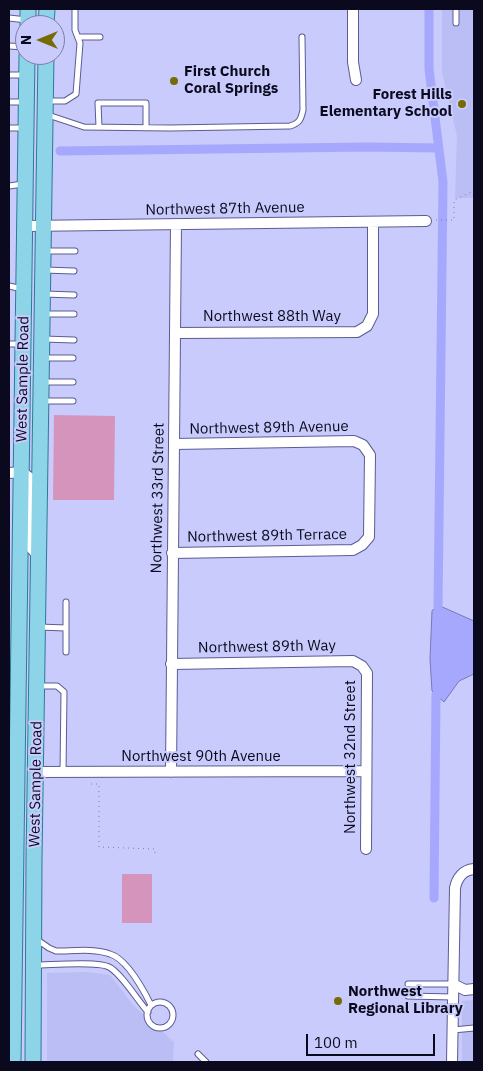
<!DOCTYPE html>
<style>
body{margin:0}
#map{position:relative;width:483px;height:1071px;overflow:hidden;background:#c8cbfc;font-family:"IBM Plex Sans",sans-serif}
canvas{display:block}
.frame{position:absolute;inset:0;border:10px solid #0a091d;pointer-events:none}
.north{position:absolute;left:15px;top:15px;width:50px;height:50px;box-sizing:border-box;background:#c8cbfc;border:1px solid #7c7da3;border-radius:50%;rotate:270deg;font-size:14px;font-weight:700;line-height:20px;text-align:center;color:#0a091d}
.north::after{content:'';display:block;margin:auto;width:18px;height:22px;background:#766b04;clip-path:polygon(50% 0,100% 100%,50% 72%,0 100%)}
.scale{position:absolute;left:306px;top:1034px;width:129px;height:22px;box-sizing:border-box;border:2px solid #0a091d;border-top:0;padding-left:6px;font-size:15px;line-height:18px;white-space:nowrap;color:#0a091d;-webkit-text-stroke:4px #c8cbfc;paint-order:stroke}
</style>
<div id="map">
<canvas width="483" height="1071"></canvas>
<div class="frame"></div>
<div class="north">N</div>
<div class="scale">100 m</div>
</div>
<script>
const context = document.querySelector('canvas').getContext('2d');
context.lineJoin = 'round';
function paint(path, color) {
  context.fillStyle = color;
  context.fill(path, 'evenodd');
}
function strokePath(path, color, width, dash) {
  context.strokeStyle = color;
  context.lineWidth = width;
  context.lineCap = dash ? 'butt' : 'round';
  context.setLineDash(dash || []);
  context.stroke(path);
}
function write(font, color, halo, rows, align = 'center') {
  context.font = font + ' "IBM Plex Sans",sans-serif';
  context.lineWidth = 4;
  context.setLineDash([]);
  context.textBaseline = 'middle';
  context.strokeStyle = halo;
  context.fillStyle = color;
  for (const [text, x, y, turn = 0] of rows) {
    context.save();
    context.translate(x, y);
    context.rotate((+turn || 0) * Math.PI / 180);
    context.textAlign = isNaN(turn) ? turn : align;
    if (halo) context.strokeText(text, 0, 0);
    context.fillText(text, 0, 0);
    context.restore();
  }
}
const built = new Path2D(`
 M442 9H474V198H455L457 136 442 72Z
 M87 972 110 975 133 1005 174 1042 173 1062H47V973Z
 M474 1000V1062H462V1001Z`);
const green = new Path2D(`
 M54 415 115 416 114 500H53Z
 M122 874H152V923H122Z`);
const water = new Path2D(`
 M440 606 474 621V674L459 681 444 702 432 691 430 659 432 611Z`);
const canal = new Path2D(`
 M429 9V69L443 182 438 607
 M60 151 368 147 439 148
 M434 898 436 695`);
const path = new Path2D(`
 M436 220H454V200L474 191
 M91 784H99V847L155 849V855`);
const service = new Path2D(`
 M456 9V23
 M9 18 27 20
 M78 37H100
 M9 46 25 47
 M9 75H24
 M48 101H65L76 94 80 43 75 30V9
 M9 102H26
 M48 115 84 127 170 128 290 126C300 123 301 119 303 110L302 37
 M99 127 98 103H146V128
 M9 128H23
 M9 186 23 184
 M44 251H75
 M44 270 74 271
 M9 286 23 289
 M44 294 74 295
 M43 314H74
 M43 339 74 340
 M9 344H20
 M43 358H73
 M42 382H73
 M42 401H73
 M39 627 66 628V602
 M66 652V628
 M39 686H57L64 692 63 772
 M36 939 49 948 56 951C73 951 94 948 110 954 127 959 144 991 151 1005
 M35 965C51 965 97 961 109 967 121 973 138 1001 148 1012
 M408 984H453
 M408 996 453 997
 M147 1015a13 13 0 1 1 26 0a13 13 0 1 1-26 0Z
 M453 1030 474 1028
 M198 1054 206 1062`);
const minor = new Path2D(`
 M353 9V62L356 80
 M25 226 426 221
 M176 333 357 332 367 326 373 314V222
 M9 473 22 472 29 477 32 489 31 548 39 557
 M172 553 353 550 362 545 369 537 370 455 363 445 354 441 174 444
 M171 664 353 661 362 666 367 673 366 849
 M36 772 365 771
 M171 772 176 224
 M453 984 465 990 474 989
 M452 1062 455 888C457 878 463 870 474 869`);
const primary = new Path2D(`
 M28 25V9
 M46 25 47 9
 M13 1062 27 55
 M33 1062 34 859 46 55`);
const markers = [
 [174,81,5,"#766b04"],
 [462,104,5,"#766b04"],
 [338,1001,5,"#766b04"]
];
const poiNames = [
 ["First Church",184,72],
 ["Coral Springs",184,89],
 ["Forest Hills",452,95,"right"],
 ["Elementary School",452,112,"right"],
 ["Northwest",348,992],
 ["Regional Library",348,1009]
];
const streetNames = [
 ["Northwest 87th Avenue",225,209,-1],
 ["Northwest 88th Way",272,317],
 ["West Sample Road",23,379,-89],
 ["Northwest 89th Avenue",269,428,-1],
 ["Northwest 33rd Street",158,498,-89],
 ["Northwest 89th Terrace",267,536,-1],
 ["Northwest 89th Way",267,647,-1],
 ["Northwest 90th Avenue",201,757],
 ["Northwest 32nd Street",351,757,-90],
 ["West Sample Road",36,784,-89]
];
paint(built, '#bbbef5');
paint(green, '#d594bc');
paint(water, '#a6a8fd');
strokePath(water, '#7778ba', 1);
strokePath(canal, '#a6a8fd', 9);
strokePath(service, '#5b5c92', 7);
strokePath(minor, '#5b5c92', 12);
strokePath(primary, '#2e7a98', 17);
strokePath(path, '#7c7da2', 1, [1, 4]);
strokePath(service, '#fff', 5);
strokePath(minor, '#fff', 10);
strokePath(primary, '#8dd4e9', 15);
for (const [x, y, r, color] of markers) {
  const dot = new Path2D();
  dot.arc(x, y, r, 0, 2 * Math.PI);
  context.fillStyle = color;
  context.fill(dot);
  strokePath(dot, '#c8cbfc', 2);
}
write('bold 15px', '#0a091d', '#c8cbfc', poiNames, 'left');
write('15px', '#0a091d', '#c8cbfc', streetNames);
</script>
